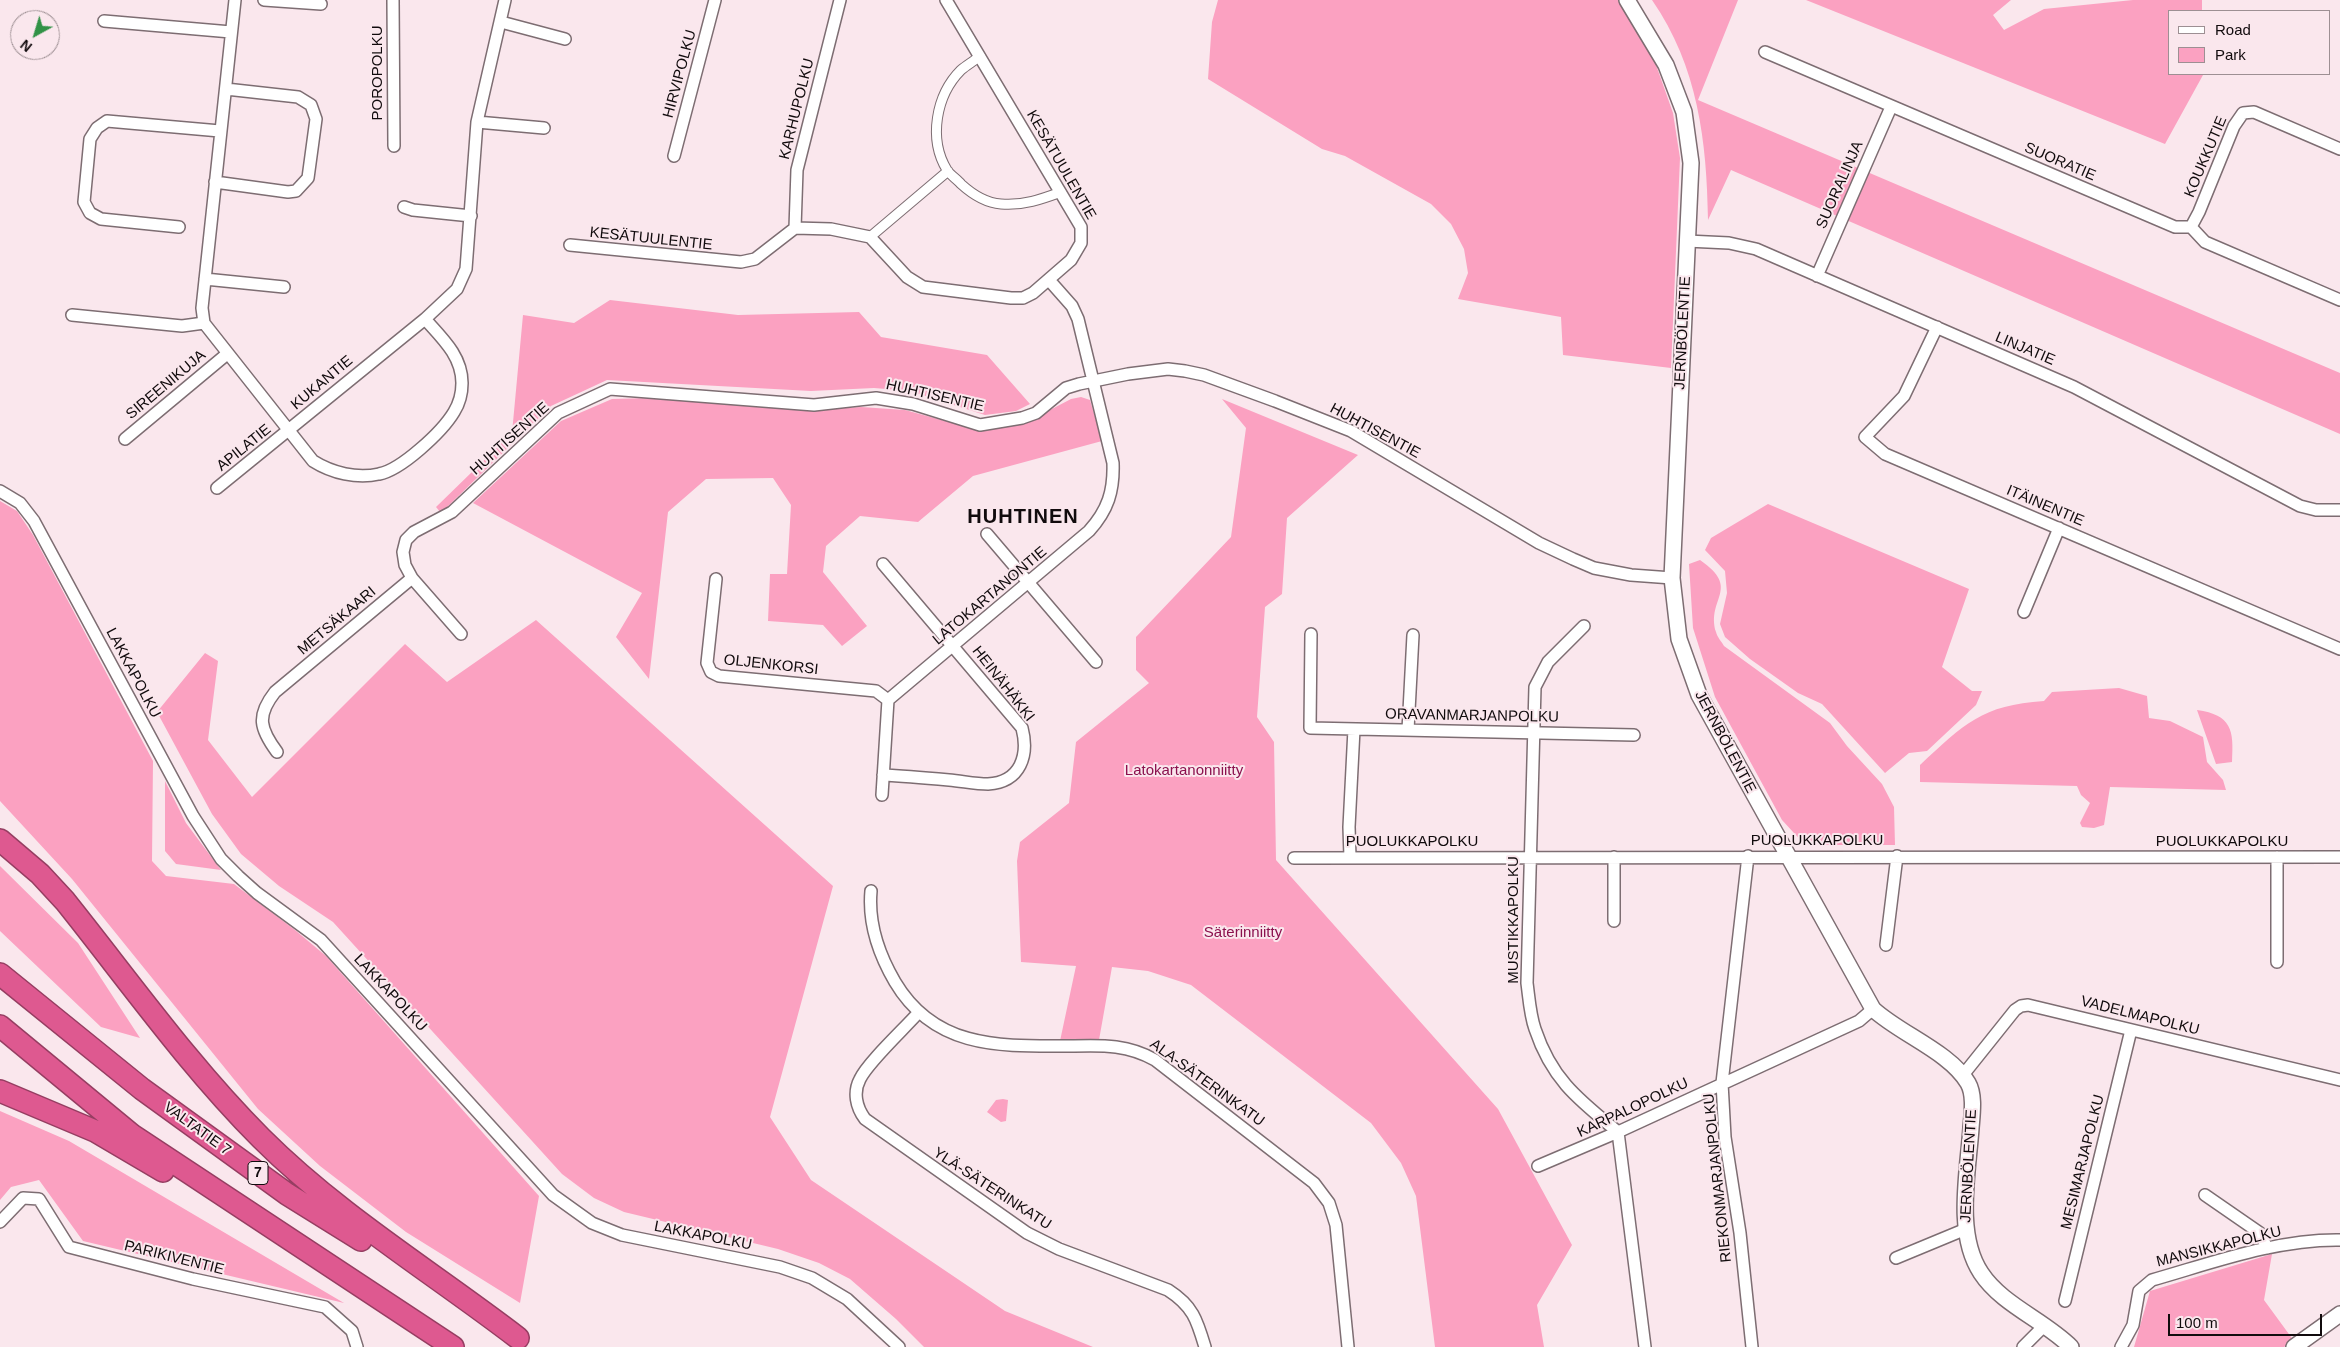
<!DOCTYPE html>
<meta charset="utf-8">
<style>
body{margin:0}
#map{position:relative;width:2340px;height:1347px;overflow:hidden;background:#fae7ed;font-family:Arial,sans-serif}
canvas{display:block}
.legend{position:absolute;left:2168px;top:10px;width:162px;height:65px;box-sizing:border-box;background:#fae7ed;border:1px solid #9d8f93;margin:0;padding:6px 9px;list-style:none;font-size:15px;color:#110b0d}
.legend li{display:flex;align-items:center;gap:10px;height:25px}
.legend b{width:25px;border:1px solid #9d8f93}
.north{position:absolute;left:10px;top:10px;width:50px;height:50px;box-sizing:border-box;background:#fae7ed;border:1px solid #9d8f93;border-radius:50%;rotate:219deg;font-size:14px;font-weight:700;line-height:20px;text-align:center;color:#110b0d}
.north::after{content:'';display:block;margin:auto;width:18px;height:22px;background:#319246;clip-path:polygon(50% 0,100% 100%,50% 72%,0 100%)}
.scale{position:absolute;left:2168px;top:1314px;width:154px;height:22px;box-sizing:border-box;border:2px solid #110b0d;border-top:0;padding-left:6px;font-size:15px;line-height:18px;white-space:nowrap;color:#110b0d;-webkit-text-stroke:4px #fae7ed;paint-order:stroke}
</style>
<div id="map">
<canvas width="2340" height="1347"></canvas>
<ul class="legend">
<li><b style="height:6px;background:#fff"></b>Road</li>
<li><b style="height:14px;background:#fba1c1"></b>Park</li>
</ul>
<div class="north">N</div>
<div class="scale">100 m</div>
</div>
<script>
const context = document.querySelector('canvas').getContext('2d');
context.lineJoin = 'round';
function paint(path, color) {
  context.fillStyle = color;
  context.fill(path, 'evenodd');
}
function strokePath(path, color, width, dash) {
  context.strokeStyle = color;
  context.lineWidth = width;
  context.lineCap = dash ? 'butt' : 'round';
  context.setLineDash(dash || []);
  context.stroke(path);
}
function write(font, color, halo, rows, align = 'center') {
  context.font = font + ' Arial,sans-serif';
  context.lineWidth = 4;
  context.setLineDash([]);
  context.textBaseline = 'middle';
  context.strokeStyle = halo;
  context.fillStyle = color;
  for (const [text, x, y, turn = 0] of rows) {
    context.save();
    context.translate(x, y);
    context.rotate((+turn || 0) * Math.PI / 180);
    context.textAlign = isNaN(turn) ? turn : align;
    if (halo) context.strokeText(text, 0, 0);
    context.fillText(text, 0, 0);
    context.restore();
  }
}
const green = new Path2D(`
 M1218 0H1619L1634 22 1655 62 1673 113 1680 158 1671 368 1563 355 1561 317 1458 299 1468 273 1464 249 1451 224 1431 204 1345 156 1322 149 1208 79 1212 22Z
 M1652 0H1738L1698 100 2340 373V434L1731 170 1708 220C1707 142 1698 66 1652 0Z
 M1806 0H2011L1993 15 2004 30 2044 9 2133 0H2202V11H2169V74L2203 75 2165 144Z
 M610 300 738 315 859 312 881 337 987 355 1030 404 1016 411 985 415 910 391 874 388 811 391 607 380 551 406 441 513 436 507 512 433 523 315 574 323Z
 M1081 397 1090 400 1102 441 973 476 918 522 860 516 826 546 823 572 867 626 842 646 823 625 768 621 770 574H787L791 505 773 478 706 479 668 512 649 679 616 637 642 593 473 503 561 421 612 399 650 398 805 410 861 407 905 410 978 430 1027 422 1071 399Z
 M1222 399 1358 455 1287 518 1282 594 1265 607 1257 717 1274 742 1276 860 1498 1109 1572 1245 1537 1305 1544 1347H1435L1416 1196 1401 1163 1371 1123 1191 985 1148 971 1112 967 1099 1040 1060 1041 1076 966 1021 962 1017 861 1020 842 1069 803 1076 742 1149 683 1136 670V637L1231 537 1246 428Z
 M0 501 17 511 33 535 153 761 152 861 166 876 234 884 295 930 326 956 539 1196 520 1303 406 1232 320 1166 258 1109 72 879 0 801Z
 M1768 504 1969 589 1942 667 1972 691H1982L1976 705 1927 751 1909 753 1885 773 1822 704 1798 693 1750 659 1725 637 1720 624 1727 593 1725 571 1705 550 1711 538Z
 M1700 560C1742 589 1706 598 1716 632 1717 637 1722 642 1724 646L1830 723 1847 746 1882 784 1894 807 1895 845H1805L1782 820 1715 697 1693 628 1689 564Z
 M536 620 833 886 770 1117 811 1180 1005 1311 1093 1347H924L896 1319 850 1279 819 1263 778 1249 624 1212 594 1198 562 1174 333 922 279 886 241 854 212 814 157 712 205 653 218 661 208 740 252 797 405 644 447 682Z
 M2119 688 2147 696 2149 718 2170 721 2203 737 2207 762 2223 780 2226 790 2110 787 2104 825 2094 828 2082 827 2080 823 2090 803 2081 795 2077 786 1920 782V765C1964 724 1982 705 2044 701L2052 692Z
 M2197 710C2232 715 2234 730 2232 762L2216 764Z
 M165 781 186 823 221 870 176 864 165 851Z
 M0 866 78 943 140 1038 101 1027 0 931Z
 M1003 1099 1008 1100 1006 1121 1001 1122 987 1112 996 1100Z
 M0 1111 69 1141 344 1303 83 1241 39 1180 11 1187 0 1200Z
 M2272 1254 2264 1300 2294 1341 2284 1347H2134L2150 1291Z`);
const pedestrian = new Path2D(`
 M980 56C974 61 967 65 961 70 936 95 928 139 947 170 950 175 957 179 961 184 972 194 986 203 1001 204 1023 206 1042 199 1061 192
 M870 237 948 171`);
const minor = new Path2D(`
 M235 0 202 308 204 323 313 461C332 473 357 479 379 474 401 470 442 432 454 412 459 404 462 393 462 383 462 356 442 338 425 319
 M264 0 321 4
 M393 0 394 146
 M104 21 231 32
 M501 22 565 39
 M1765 52 2175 227H2191L2205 242 2340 300
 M477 122 544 128
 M674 156 715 0
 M215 182 288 192 296 191 308 178 316 119 311 105 298 97 226 89
 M404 207 413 210 471 216
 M179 227 101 219 90 213 84 202 90 139 97 128 107 121 220 131
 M2191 227 2199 212 2234 126 2243 113 2254 112 2340 149
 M795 228 797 170 840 0
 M1687 241 1729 243 1756 249 2074 387 2300 506 2316 510H2340
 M570 245 741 262 755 259 795 228 831 229 870 237 907 277 923 287 1011 298H1023L1033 293 1071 260 1081 243V227L946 0
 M1817 276 1891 107
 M205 279 284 287
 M72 315 182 326 204 323
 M1937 327 1904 396 1865 437 1885 454 2340 649
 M125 439 227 354
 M217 488 425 319 457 289 466 269 477 122 505 0
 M0 491 20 503 34 521 193 816 221 859 238 876 257 893 321 940 553 1195 592 1223 622 1235 780 1267 812 1278 847 1299 899 1347
 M987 534 1096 662
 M883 564 1022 728C1029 755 1021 782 988 784 975 784 962 781 949 780 927 778 905 776 883 775
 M716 579 707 663 711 672 719 676 876 691 888 700
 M2024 612 2059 528
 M1584 626 1548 662 1535 687 1527 983C1529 998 1530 1015 1535 1029 1552 1080 1579 1100 1618 1132L1645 1347
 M461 634 412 578 405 565 403 552 406 540 414 532 452 512 558 413 610 389 814 405 876 398 913 404 980 425 1022 418 1036 413 1066 388 1079 384 1128 374 1168 369 1185 371 1204 375 1275 401 1351 431 1539 543 1573 559 1594 568 1631 575 1672 578
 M1311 634 1310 728 1634 735
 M1408 730 1413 635
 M277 752C260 729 256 716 275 692L412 578
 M882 795 888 700 1089 531C1108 510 1114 491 1113 463L1078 319 1072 306 1049 280
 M1748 856 1722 1083 1725 1137 1740 1233 1752 1347
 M1350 857 1349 827 1354 729
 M1614 857V921
 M1294 858 2340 857
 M871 891C868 924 878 953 895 982 936 1051 1004 1046 1074 1046 1104 1045 1129 1045 1155 1060L1314 1183 1329 1203 1336 1225 1348 1347
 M1886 945 1897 856
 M2277 962V857
 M919 1012C905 1028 868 1062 860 1079 853 1092 856 1107 865 1119L1027 1233 1059 1249 1168 1290C1193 1306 1197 1320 1205 1347
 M1963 1075 2015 1010 2021 1006 2028 1005 2340 1080
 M1538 1166 1618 1132 1859 1021 1873 1009
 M2205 1195 2260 1233 2267 1248
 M0 1222 23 1198 39 1199 69 1247 193 1279 325 1307 352 1331 357 1347
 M1896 1258 1966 1229
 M2065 1301 2131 1030
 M2023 1347 2045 1325
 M2121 1347 2133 1325 2139 1291 2152 1280C2212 1263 2276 1239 2340 1240`);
const tertiary = new Path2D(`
 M1627 0 1666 65 1684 112 1691 163 1672 578 1679 639 1699 695 1873 1009C1900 1034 1950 1052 1968 1083 1975 1095 1972 1115 1971 1128 1968 1172 1955 1234 1981 1273 2002 1305 2044 1320 2071 1347
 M2294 1347 2340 1314`);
const motorway = new Path2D(`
 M0 840 40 874 65 901C129 981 189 1066 261 1138 338 1215 432 1272 518 1338
 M0 974 142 1089 287 1194 361 1240
 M0 1026 132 1135 453 1347
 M0 1091 95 1131 163 1171`);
const shields = [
 [258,1173,20]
];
const shieldNames = [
 ["7",258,1173]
];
const streetNames = [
 ["POROPOLKU",378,73,-90],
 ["HIRVIPOLKU",680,74,-75],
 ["KARHUPOLKU",797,109,-76],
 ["KOUKKUTIE",2206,157,-67],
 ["SUORATIE",2060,162,23],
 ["KESÄTUULENTIE",1061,165,60],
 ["SUORALINJA",1840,185,-66],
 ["KESÄTUULENTIE",651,239,6],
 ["JERNBÖLENTIE",1683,333,-87],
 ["LINJATIE",2025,349,23],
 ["KUKANTIE",322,383,-40],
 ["SIREENIKUJA",166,385,-40],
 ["HUHTISENTIE",935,396,13],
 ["HUHTISENTIE",1375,431,28],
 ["HUHTISENTIE",510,439,-42],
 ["APILATIE",244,448,-39],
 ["ITÄINENTIE",2045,506,23],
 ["LATOKARTANONTIE",990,596,-40],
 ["METSÄKAARI",337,621,-40],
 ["OLJENKORSI",771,665,6],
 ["LAKKAPOLKU",133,673,62],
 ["HEINÄHÄKKI",1003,684,52],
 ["ORAVANMARJANPOLKU",1472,716,1],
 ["JERNBÖLENTIE",1725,742,62],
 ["PUOLUKKAPOLKU",1817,841],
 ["PUOLUKKAPOLKU",1412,842],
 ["PUOLUKKAPOLKU",2222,842],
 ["MUSTIKKAPOLKU",1514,920,-90],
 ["LAKKAPOLKU",390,993,47],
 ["VADELMAPOLKU",2140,1016,14],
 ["ALA-SÄTERINKATU",1207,1083,36],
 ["KARPALOPOLKU",1633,1108,-25],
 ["VALTATIE 7",197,1129,36],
 ["MESIMARJAPOLKU",2083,1162,-76],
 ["JERNBÖLENTIE",1969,1166,-87],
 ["RIEKONMARJANPOLKU",1718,1178,-96],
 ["YLÄ-SÄTERINKATU",992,1189,33],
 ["LAKKAPOLKU",703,1236,11],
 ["MANSIKKAPOLKU",2219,1247,-14],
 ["PARIKIVENTIE",174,1258,14]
];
const parkNames = [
 ["Latokartanonniitty",1184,771],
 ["Säterinniitty",1243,933]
];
const districtNames = [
 ["HUHTINEN",1023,517]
];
paint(green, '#fba1c1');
strokePath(pedestrian, '#7d6d72', 11);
strokePath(minor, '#7d6d72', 14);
strokePath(tertiary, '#7d6d72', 18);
strokePath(motorway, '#963e62', 24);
strokePath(pedestrian, '#fff', 9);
strokePath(minor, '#fff', 11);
strokePath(tertiary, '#fff', 15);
strokePath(motorway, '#de5990', 21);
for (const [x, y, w] of shields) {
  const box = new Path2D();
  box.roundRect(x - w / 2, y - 11.5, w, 23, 4);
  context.fillStyle = '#fae7ed';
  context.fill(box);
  strokePath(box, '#110b0d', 1);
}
write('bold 14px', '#110b0d', null, shieldNames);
write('15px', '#110b0d', '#fae7ed', streetNames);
write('15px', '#8b114e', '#fae7ed', parkNames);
context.letterSpacing = '1px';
write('bold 20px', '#110b0d', '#fae7ed', districtNames);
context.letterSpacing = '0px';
</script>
